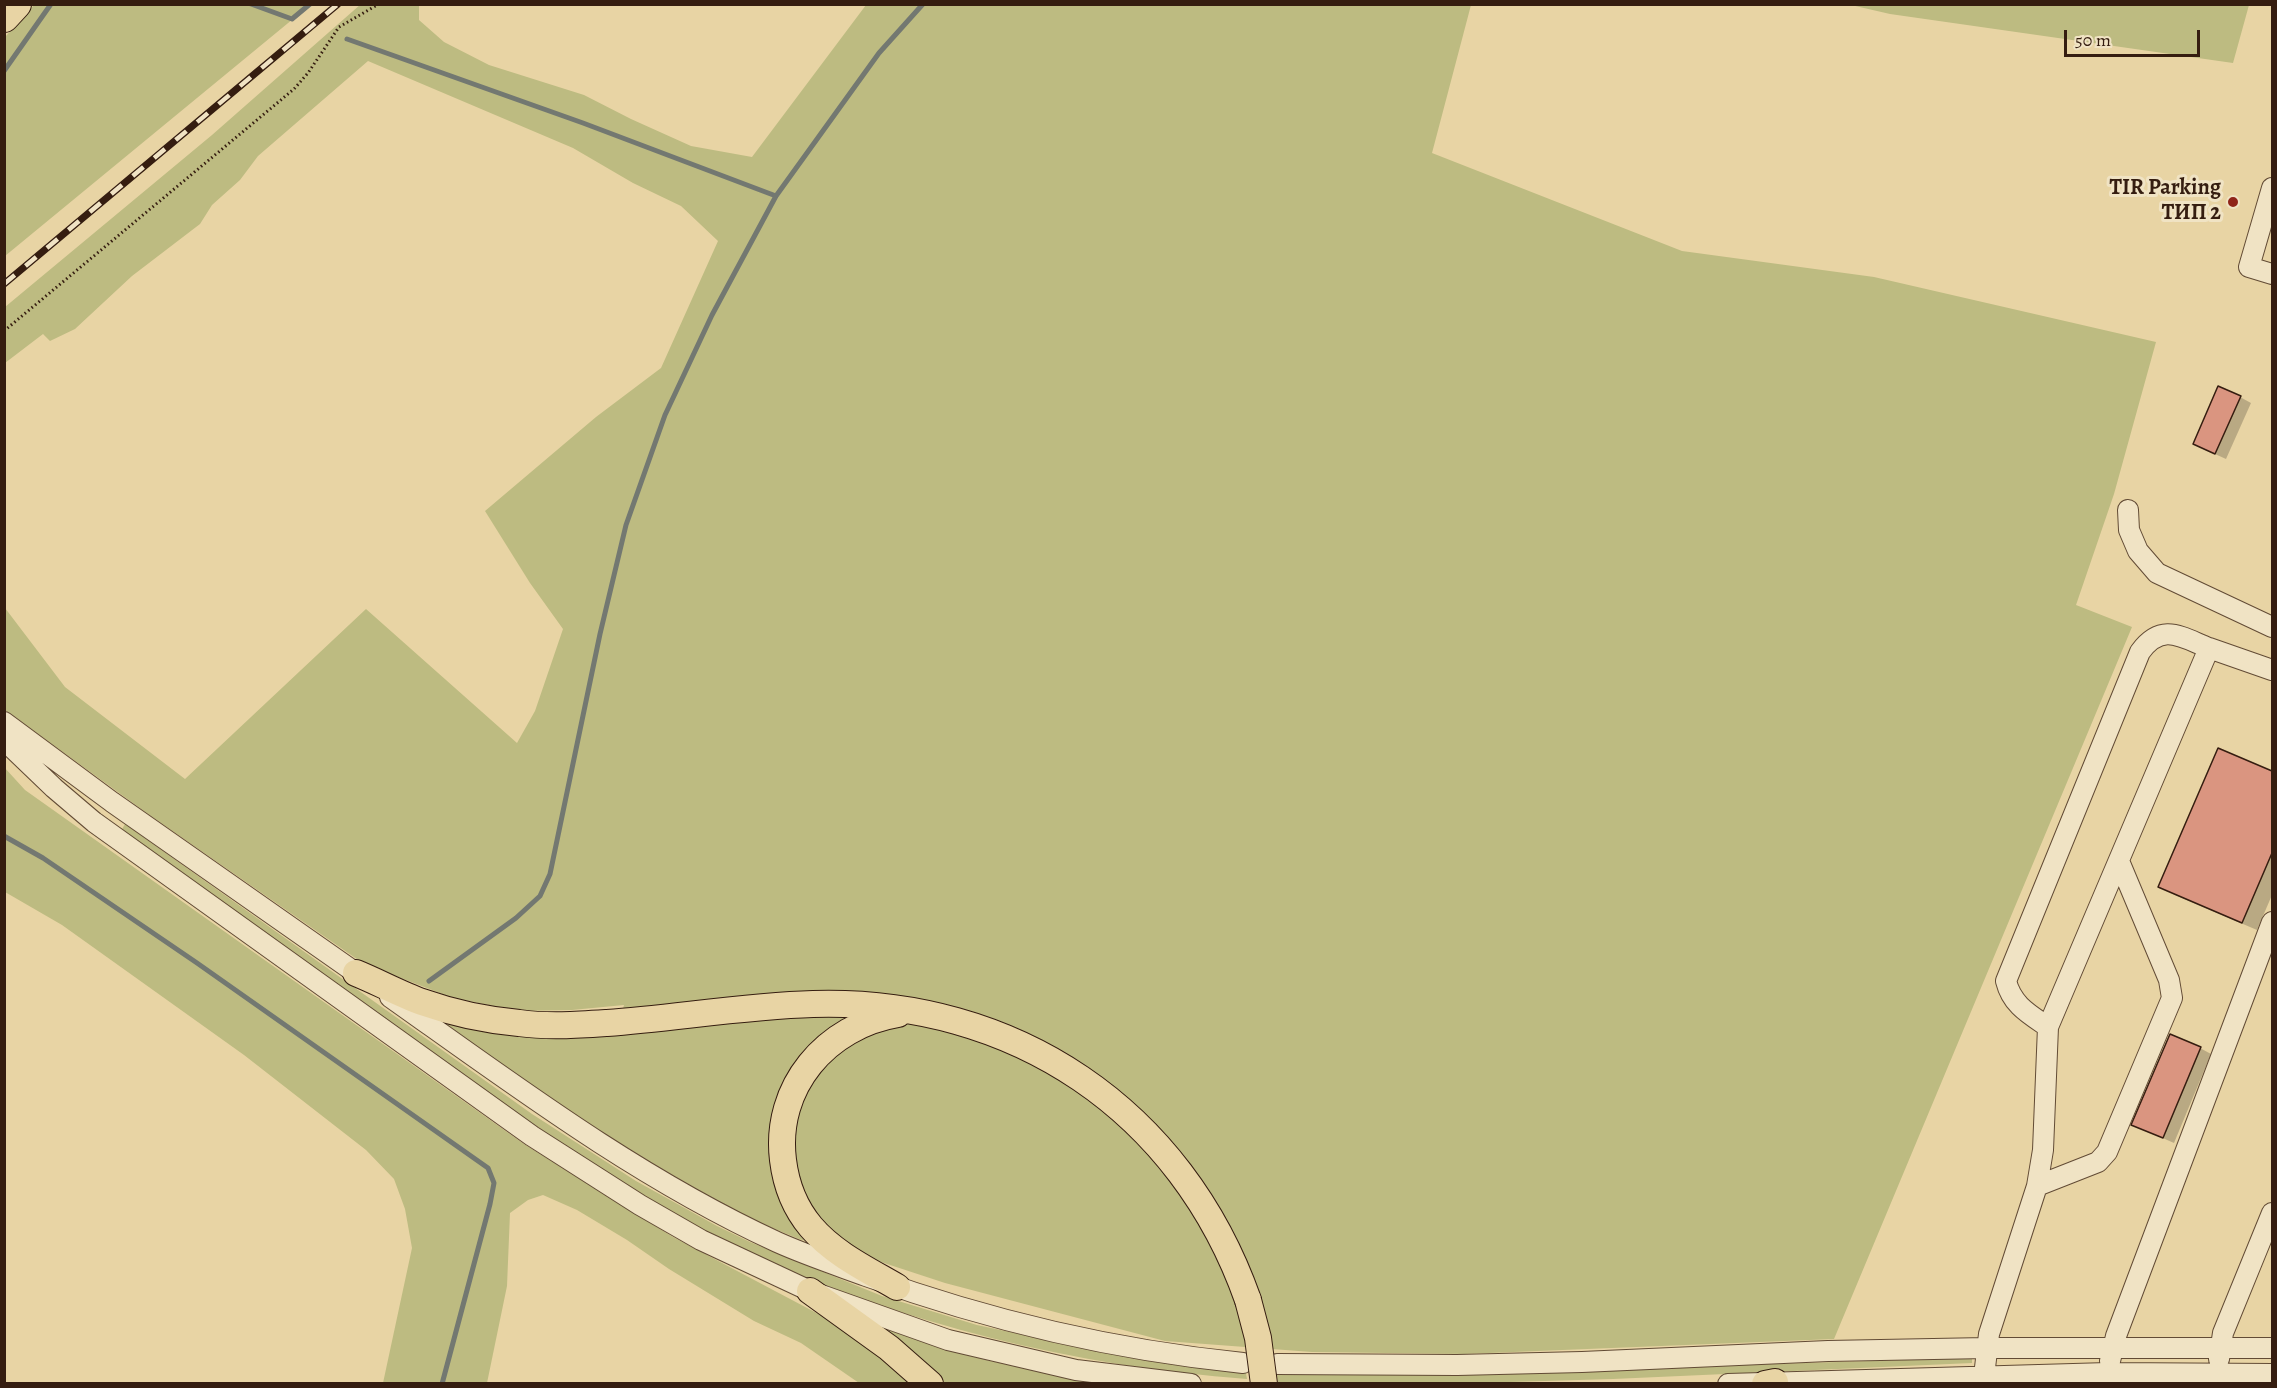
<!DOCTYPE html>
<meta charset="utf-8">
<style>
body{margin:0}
#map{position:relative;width:2277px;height:1388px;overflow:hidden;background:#e8d4a4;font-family:Alegreya,serif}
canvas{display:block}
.frame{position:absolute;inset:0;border:6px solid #351d10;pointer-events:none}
.scale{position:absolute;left:2064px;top:30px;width:136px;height:27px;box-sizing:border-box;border:3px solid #351d10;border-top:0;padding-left:8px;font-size:18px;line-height:21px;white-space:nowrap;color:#351d10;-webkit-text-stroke:4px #f0e3c4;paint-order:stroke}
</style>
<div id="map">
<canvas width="2277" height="1388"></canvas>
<div class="frame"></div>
<div class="scale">50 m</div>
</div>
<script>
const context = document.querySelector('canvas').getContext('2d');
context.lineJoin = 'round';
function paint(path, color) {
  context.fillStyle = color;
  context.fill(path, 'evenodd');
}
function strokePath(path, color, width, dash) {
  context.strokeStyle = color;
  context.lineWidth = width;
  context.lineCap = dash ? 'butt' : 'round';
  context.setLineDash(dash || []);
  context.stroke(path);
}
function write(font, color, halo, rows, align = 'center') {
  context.font = font + ' Alegreya,serif';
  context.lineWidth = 6;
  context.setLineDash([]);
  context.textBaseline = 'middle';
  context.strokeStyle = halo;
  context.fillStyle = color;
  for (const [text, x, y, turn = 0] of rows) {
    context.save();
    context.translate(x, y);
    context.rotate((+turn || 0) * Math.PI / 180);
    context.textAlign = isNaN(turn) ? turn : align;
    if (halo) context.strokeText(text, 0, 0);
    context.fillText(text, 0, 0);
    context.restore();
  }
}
const green = new Path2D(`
 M361 4 419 5V20L444 42 489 65 584 95 631 119 691 146 752 157 866 5H1471L1432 153 1682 251 1874 277 2156 342 2114 494 2076 605 2132 627 1834 1339 1464 1354 1312 1352 1165 1341 945 1283 881 1262 799 1239 753 1220 661 1173 435 1021 618 1026 624 1005 572 1010 519 1011 453 998 364 964 148 814 5 710V608L65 687 185 779 366 609 517 743 535 711 563 629 530 583 485 511 596 417 661 368 718 241 681 206 633 183 573 148 368 61 258 156 240 180 212 205 200 224 132 276 75 329 50 341 43 334 5 363V307L212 135Z
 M34 5H310L5 256V37Z
 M1851 5 2249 4V5L2233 63 1890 14Z
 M4 767 25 790 524 1144 673 1237 843 1327 918 1383H859L801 1343 754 1321 669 1269 627 1240 577 1210 543 1195 528 1200 510 1213 507 1286 487 1383H383L412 1248 405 1209 394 1179 366 1150 244 1055 62 925 5 892Z
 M125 824 532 1114 636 1181 717 1226 750 1242 882 1296 977 1325 1085 1348 1245 1368 1247 1379C1074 1366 905 1325 747 1252 699 1230 653 1201 608 1173 548 1135 491 1096 433 1055 329 980 225 906 121 831Z
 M886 1329 990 1361 1097 1383H941Z
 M1972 1358V1363L1613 1379 1442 1384 1278 1382 1275 1372 1365 1375 1435 1374Z`);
const shadow = new Path2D(`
 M2240 397 2251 403 2226 459 2206 450Z
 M2219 750 2272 773V895L2257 930 2175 895 2160 887Z
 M2200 1048 2211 1054 2174 1143 2133 1125Z`);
const stream = new Path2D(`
 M251 4 292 19 310 4
 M347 39 583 123 776 196
 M4 71 51 4
 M4 836 43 858 197 963 488 1168 494 1183 490 1204 442 1384
 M429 981 516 918 540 896 550 874 600 634 626 525 665 415 712 315 776 196 879 53 923 4`);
const building = new Path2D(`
 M2218 386 2241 396 2215 454 2193 444Z
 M2218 748 2272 771V853L2242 923 2158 887Z
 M2170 1034 2201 1047 2163 1138 2131 1125Z`);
const path = new Path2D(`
 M4 331 294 89 308 73 339 27 379 4`);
const minor = new Path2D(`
 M2272 188 2249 267 2272 274
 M2128 510 2129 530 2138 551 2157 573 2272 627
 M4 722 112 802 366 980
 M4 740 54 788 94 822 532 1136 640 1205 701 1240 810 1291 948 1340 1076 1370 1191 1384
 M390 997C514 1085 638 1178 777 1242 806 1255 836 1265 866 1276 987 1320 1114 1350 1243 1363
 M2048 1027C2029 1014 2012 1005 2006 981L2140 652C2162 622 2181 637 2209 648
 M2037 1186 2098 1162 2107 1152 2172 998 2169 980 2119 861
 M2219 1359 2223 1333 2272 1213
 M2110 1361 2116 1336 2272 922
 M1277 1364 1457 1365 1582 1362 1828 1351 1986 1348H2272
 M1984 1376 1989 1334 2037 1186 2043 1150 2048 1027 2209 648 2272 670
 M1728 1384 2108 1373 2272 1374`);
const major = new Path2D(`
 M356 973C378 982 400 994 422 1002 453 1013 486 1020 519 1023 548 1027 577 1025 607 1023 675 1018 744 1006 813 1004 1014 998 1181 1110 1248 1300
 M897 1287C868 1270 834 1254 811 1227 795 1208 786 1185 783 1160 774 1087 826 1026 898 1014
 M810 1291 889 1348 930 1384
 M1765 1384 1775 1382`);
const highway = new Path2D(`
 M4 17 16 4`);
const rail = new Path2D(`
 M4 284 338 4`);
const majorBridge = new Path2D(`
 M1248 1300 1258 1338 1264 1384`);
const markers = [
 [2233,202,6,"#8f2418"]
];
const poiNames = [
 ["TIR Parking",2221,189],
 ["ТИП 2",2221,214]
];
paint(green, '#bdbb81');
paint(shadow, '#0003');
strokePath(stream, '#737871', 5);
paint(building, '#da9580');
strokePath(building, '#351d10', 1.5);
strokePath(minor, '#624b35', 22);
strokePath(major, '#351d10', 28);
strokePath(highway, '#351d10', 32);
strokePath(path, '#351d10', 3, [1.5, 3]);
strokePath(minor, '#f0e3c4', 20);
strokePath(major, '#e8d4a4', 26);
strokePath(highway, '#e8d4a4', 30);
strokePath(rail, '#351d10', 7);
strokePath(rail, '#f0e3c4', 4.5, [14]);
strokePath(majorBridge, '#351d10', 28, []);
strokePath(majorBridge, '#e8d4a4', 26);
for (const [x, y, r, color] of markers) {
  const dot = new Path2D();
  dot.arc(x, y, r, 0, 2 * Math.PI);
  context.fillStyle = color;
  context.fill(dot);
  strokePath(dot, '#f0e3c4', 2);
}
write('bold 22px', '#351d10', '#f0e3c4', poiNames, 'right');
</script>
